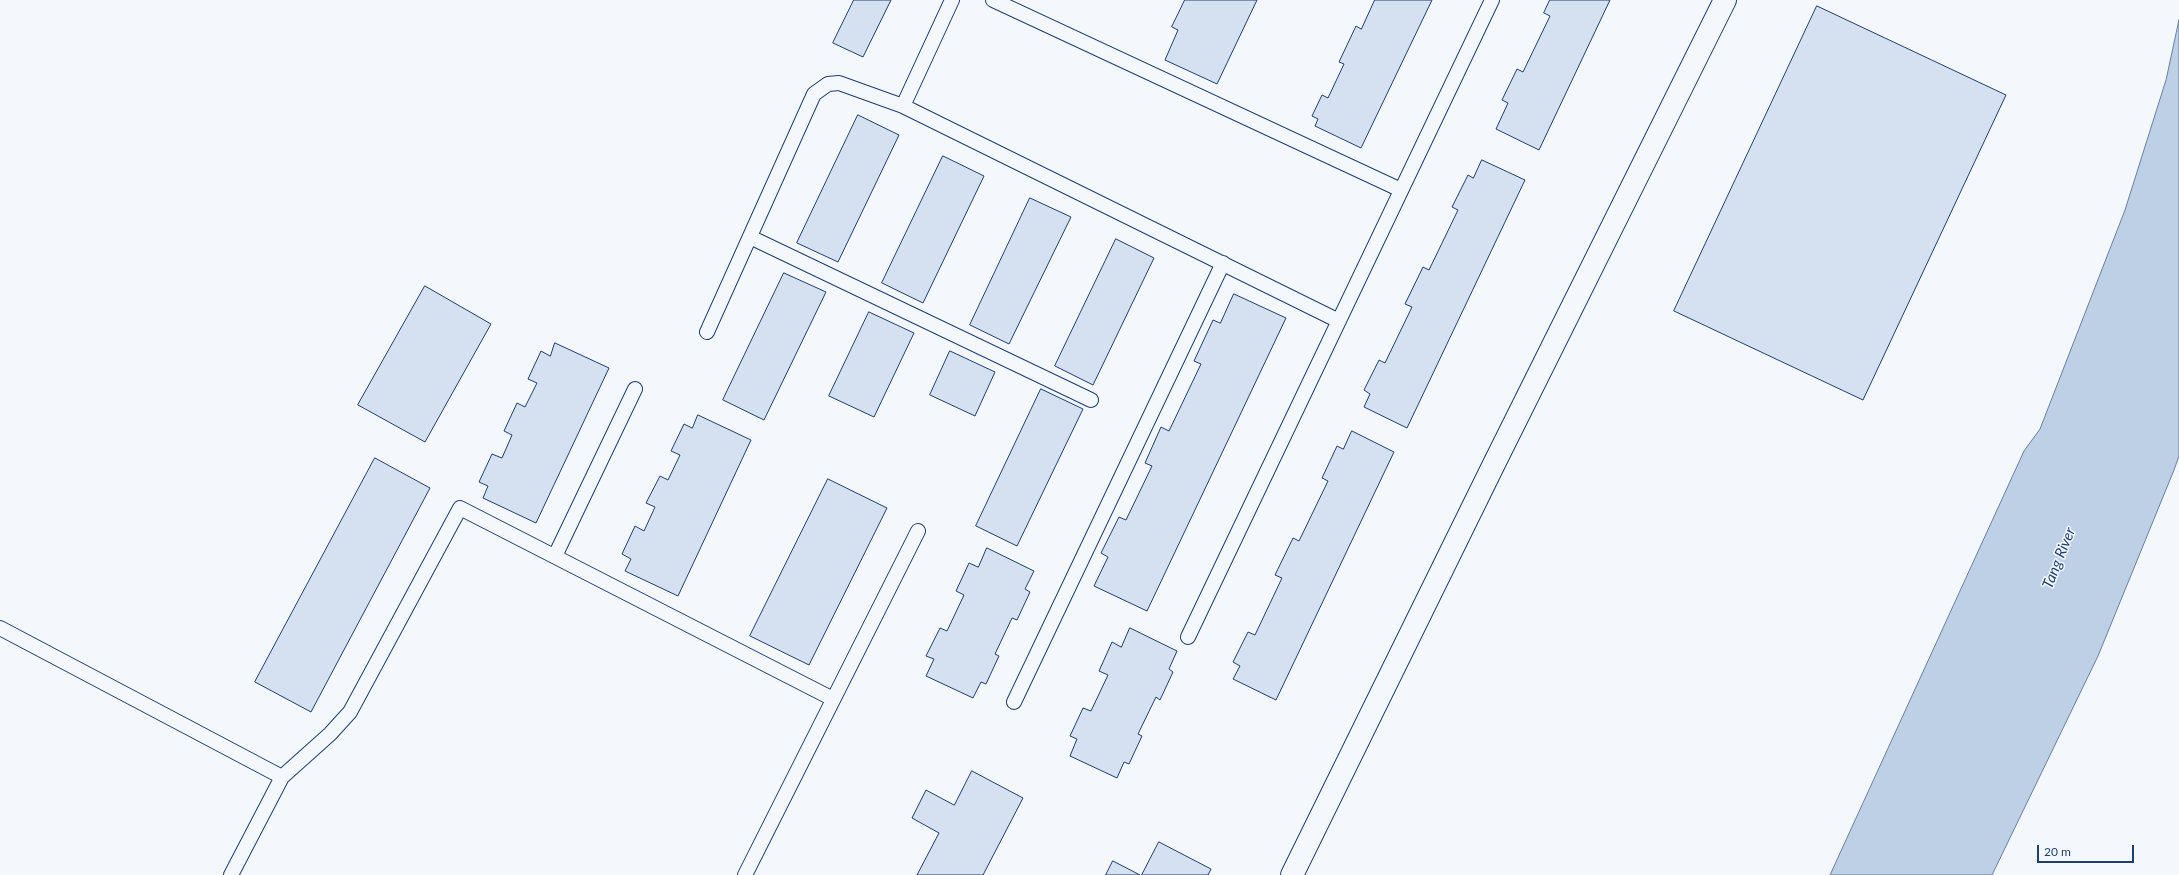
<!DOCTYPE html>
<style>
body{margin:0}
#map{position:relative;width:2179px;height:875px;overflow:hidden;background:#f4f7fb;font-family:Lato,sans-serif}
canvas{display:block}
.scale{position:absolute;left:2037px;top:845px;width:97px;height:18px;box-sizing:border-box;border:2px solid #1d3f73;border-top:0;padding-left:5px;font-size:12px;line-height:14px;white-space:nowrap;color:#1d3f73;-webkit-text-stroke:3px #f4f7fb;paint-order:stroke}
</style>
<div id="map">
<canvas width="2179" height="875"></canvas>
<div class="scale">20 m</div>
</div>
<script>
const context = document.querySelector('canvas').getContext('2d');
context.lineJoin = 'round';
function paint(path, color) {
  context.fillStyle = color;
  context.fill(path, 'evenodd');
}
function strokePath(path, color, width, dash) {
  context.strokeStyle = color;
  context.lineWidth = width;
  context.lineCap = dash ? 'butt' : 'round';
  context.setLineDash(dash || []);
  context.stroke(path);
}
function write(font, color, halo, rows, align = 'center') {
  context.font = font + ' Lato,sans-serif';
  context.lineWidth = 3;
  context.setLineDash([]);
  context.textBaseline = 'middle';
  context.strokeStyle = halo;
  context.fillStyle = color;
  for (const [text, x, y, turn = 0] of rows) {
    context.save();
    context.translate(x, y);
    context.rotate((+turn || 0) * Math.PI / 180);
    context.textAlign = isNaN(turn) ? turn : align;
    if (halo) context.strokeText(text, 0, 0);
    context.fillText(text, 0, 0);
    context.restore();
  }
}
const water = new Path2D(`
 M2179 20V456L2174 470 2098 656 1992 875H1830L2024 451 2040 429 2125 210 2166 80Z`);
const building = new Path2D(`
 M854 0H891L863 57 833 43Z
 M1185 0H1257L1217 84 1165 60 1178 30 1172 27Z
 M1375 0H1432L1361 148 1315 126 1318 119 1312 116 1322 95 1328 98 1344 64 1339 62 1356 26 1361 29Z
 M1550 0H1610L1539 150 1496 129 1508 103 1502 100 1517 69 1523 72 1550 16 1544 13Z
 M1817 6 2006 95 1863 400 1674 311Z
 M858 115 899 135 838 262 797 243Z
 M943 156 984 176 923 303 882 283Z
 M1482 160 1525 180 1407 428 1364 407 1370 394 1364 390 1379 360 1385 363 1412 307 1405 304 1423 267 1429 270 1458 210 1452 207 1468 175 1473 178Z
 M1030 198 1071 217 1009 344 970 325Z
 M1116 239 1154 258 1093 385 1055 366Z
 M784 273 826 292 764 420 723 400Z
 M425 286 491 324 425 442 358 405Z
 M1234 294 1286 318 1147 611 1094 586 1108 557 1101 553 1119 517 1126 520 1152 466 1145 463 1161 427 1169 431 1201 364 1194 361 1213 320 1220 323Z
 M869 312 914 333 874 417 829 396Z
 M555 343 609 368 536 523 483 498 488 486 479 482 492 454 502 458 512 435 504 431 517 403 525 407 537 383 528 379 541 351 550 356Z
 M950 351 995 372 975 416 930 395Z
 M1041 389 1083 409 1017 546 976 526Z
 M698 415 751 440 678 596 625 571 631 559 622 554 635 526 644 531 655 507 646 503 660 476 668 480 680 455 671 451 684 424 692 428Z
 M1352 431 1394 452 1276 700 1233 679 1240 666 1233 662 1248 632 1255 635 1282 578 1275 575 1293 538 1299 541 1328 481 1322 478 1337 446 1343 449Z
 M375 458 430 488 311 712 255 682Z
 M828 479 887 508 809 665 750 636Z
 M987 548 1034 571 1025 589 1030 592 1017 620 1012 618 995 654 999 656 986 684 981 682 973 698 926 676 934 659 926 656 940 628 947 631 964 595 956 591 969 563 978 567Z
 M1130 628 1177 651 1169 669 1173 672 1160 700 1156 697 1138 734 1142 736 1129 764 1124 762 1117 778 1070 756 1077 739 1070 736 1083 708 1091 711 1108 675 1099 671 1112 642 1121 647Z
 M972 771 1023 798 983 875H917L939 833 912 818 926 790 954 805Z
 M1159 842 1211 869 1208 875H1142Z
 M1113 861 1140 875H1106Z`);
const service = new Path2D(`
 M952 0 903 106 1339 321
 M993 0 1401 190
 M750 237 1091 400
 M707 332 814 94 828 84 839 83 903 106
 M555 556 635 389
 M0 628 282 777 231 875
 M1188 637 1492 0
 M1014 702 1223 263
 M282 777 330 734 350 712 460 508 833 699
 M745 875 918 531`);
const tertiary = new Path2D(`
 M1292 875 1492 468 1725 0`);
const waterNames = [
 ["Tang River",2059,558,-68]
];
paint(water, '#bed0e5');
strokePath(water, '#687fa3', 1);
paint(building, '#d5e0f0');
strokePath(building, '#1d3f73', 1);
strokePath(service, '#1d3f73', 16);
strokePath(tertiary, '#1d3f73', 24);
strokePath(service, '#f4f7fb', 14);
strokePath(tertiary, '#f4f7fb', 22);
write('italic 15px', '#1d3f73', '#f4f7fb', waterNames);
</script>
